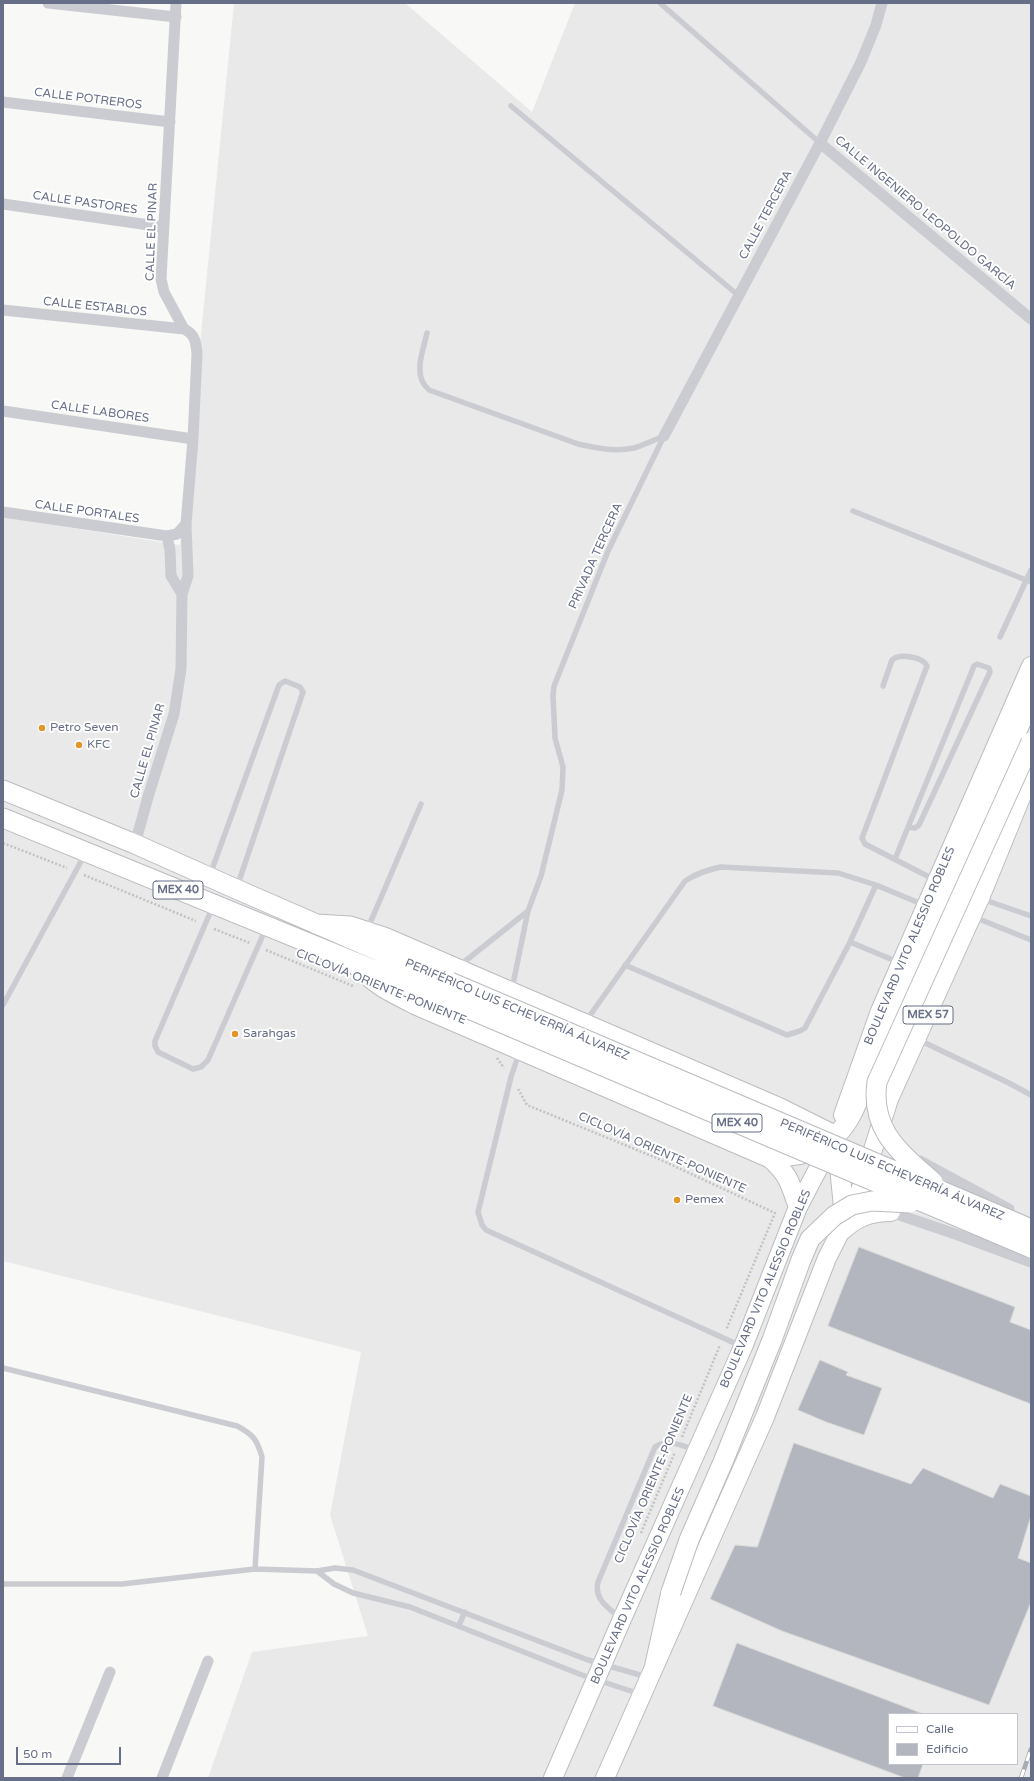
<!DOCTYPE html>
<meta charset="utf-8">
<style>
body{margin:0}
#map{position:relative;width:1034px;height:1781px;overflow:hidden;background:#f8f8f6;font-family:"Varela Round",sans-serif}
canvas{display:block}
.frame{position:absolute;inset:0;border:4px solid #676e87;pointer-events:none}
.legend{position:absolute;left:888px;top:1713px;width:130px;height:52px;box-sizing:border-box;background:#fff;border:1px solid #c2c5cf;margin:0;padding:5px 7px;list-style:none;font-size:12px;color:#676e87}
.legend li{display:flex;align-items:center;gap:8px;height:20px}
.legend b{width:20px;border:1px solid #c2c5cf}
.scale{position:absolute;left:16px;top:1747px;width:105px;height:18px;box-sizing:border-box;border:2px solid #676e87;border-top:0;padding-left:5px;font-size:12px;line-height:14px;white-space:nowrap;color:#676e87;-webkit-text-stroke:3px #fff;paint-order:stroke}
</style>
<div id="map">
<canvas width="1034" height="1781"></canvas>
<div class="frame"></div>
<ul class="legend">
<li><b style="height:5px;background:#fff"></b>Calle</li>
<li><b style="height:11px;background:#b3b6bf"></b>Edificio</li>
</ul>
<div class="scale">50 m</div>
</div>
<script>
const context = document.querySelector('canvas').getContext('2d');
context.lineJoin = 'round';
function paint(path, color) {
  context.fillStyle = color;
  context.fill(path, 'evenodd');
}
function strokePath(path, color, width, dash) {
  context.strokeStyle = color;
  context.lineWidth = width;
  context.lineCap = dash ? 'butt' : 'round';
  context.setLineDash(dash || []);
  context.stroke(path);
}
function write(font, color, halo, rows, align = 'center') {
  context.font = font + ' "Varela Round",sans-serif';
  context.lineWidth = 4;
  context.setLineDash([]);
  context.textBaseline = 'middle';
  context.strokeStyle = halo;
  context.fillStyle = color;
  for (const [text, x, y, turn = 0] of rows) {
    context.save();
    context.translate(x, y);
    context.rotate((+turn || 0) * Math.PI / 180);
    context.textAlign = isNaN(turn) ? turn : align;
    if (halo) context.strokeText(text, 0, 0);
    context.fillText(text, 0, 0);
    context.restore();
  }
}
const built = new Path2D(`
 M234 3H405L532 112 575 3H1031V1778H208L252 1652 368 1636 330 1515 361 1352 3 1261V517L180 545ZM889 1714H1017V1764H889Z`);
const building = new Path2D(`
 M859 1247 1015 1307 1010 1322 1031 1330V1404L828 1326Z
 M820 1360 848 1372 846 1375 882 1388 864 1435 826 1422 798 1410Z
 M794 1443 911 1484 923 1468 993 1498 1000 1484 1031 1496V1516L1018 1558 1031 1563V1602L989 1705 782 1631 710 1599 735 1545 757 1547Z
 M737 1643 921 1713 889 1714V1764H923L918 1778H905L713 1706Z`);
const path = new Path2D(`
 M3 843 67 868
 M84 875 196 921
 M214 929 250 943
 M266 950 353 986
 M497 1058 504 1068
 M518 1089 527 1105 659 1159 775 1213 726 1330
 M682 1437 720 1345
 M641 1533 675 1452`);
const service = new Path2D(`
 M660 3 820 143
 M511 106 738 295
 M427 333C423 351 412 376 429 390L578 444C596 448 615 452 634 448 644 445 654 440 664 436
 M853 511 1031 582
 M1000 637 1031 570
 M883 686 892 660C900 653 923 657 927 666L862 838 865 844 935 880
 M895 859 974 666 977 664 989 668 990 672 919 825 915 828 908 827
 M210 875 279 685 285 681 300 687 303 692 237 887
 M982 899 1031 916
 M213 906 155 1041V1046L158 1052 193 1069 201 1067 208 1060 266 928
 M974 917 1031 940
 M368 928 421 804
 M850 942 898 962
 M625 965 787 1035 800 1031 805 1028 850 942 876 885
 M459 966 528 911
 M512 989 528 911 541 876 562 790 563 767 555 738 553 696 554 686 608 551 664 436
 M3 1005 85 854
 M586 1021 685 881C697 873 707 870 721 867L838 873 876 885 924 905
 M919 1040 1009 1083 1031 1095
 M519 1053 511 1077 478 1212 482 1225 486 1230 741 1346
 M3 1368 237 1426C254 1435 257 1440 262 1457L255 1569 122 1584H3
 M255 1569 317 1571 335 1568 353 1570 588 1660 647 1677
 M317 1571 334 1584 353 1593 410 1607 582 1675 640 1694
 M620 1618C608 1607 594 1600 598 1582L655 1447C666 1438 683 1446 696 1450
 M459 1625 465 1612`);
const minor = new Path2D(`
 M48 3 176 17
 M176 3 161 279 164 292 184 329
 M3 102 170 122
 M820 143 1031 319
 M3 204 163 227
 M3 310 184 329C195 334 196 342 197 354L193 439 186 524 177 534 167 536 3 512
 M3 411 193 439
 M664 436 820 143 861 62 876 25 882 3
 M167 536 170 550 171 576 182 594
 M135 844 148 797 174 714 181 669 182 594 188 576 186 524
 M920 1161 1009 1209
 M885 1210 958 1235 1031 1262
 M67 1778 110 1672
 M162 1778 208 1661`);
const primary = new Path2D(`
 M843 1115 880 1011 1031 666
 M842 1231C857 1217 871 1212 891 1212
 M553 1778 622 1619 743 1347 798 1207 830 1146
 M605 1778 765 1417 827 1258 858 1197 889 1099 980 898 1031 773`);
const trunk = new Path2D(`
 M3 790 135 844 236 889 450 982
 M3 818 443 998
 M316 924 350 926 384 937 780 1108 836 1136
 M353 962C375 985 388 991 416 1005L770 1158C789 1175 790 1183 798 1206
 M838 1152 845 1222
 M770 1158C787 1156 806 1156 821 1147 854 1129 863 1086 875 1054L1031 699
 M655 1664 671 1592`);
const rail = new Path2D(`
 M1021 1778 1031 1749`);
const trunkBridge = new Path2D(`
 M450 982 1031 1229
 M443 998 1031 1248
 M933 1182C901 1153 870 1131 877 1082L1031 742
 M671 1592 689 1540 723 1462 772 1340 801 1260 810 1239 834 1216 852 1205 872 1201 910 1203`);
const markers = [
 [42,728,4,"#e3962b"],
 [79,745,4,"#e3962b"],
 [235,1034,4,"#e3962b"],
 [677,1200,4,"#e3962b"]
];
const shields = [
 [178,890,50],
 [928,1015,50],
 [737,1123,50]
];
const shieldNames = [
 ["MEX 40",178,890],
 ["MEX 57",928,1015],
 ["MEX 40",737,1123]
];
const streetNames = [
 ["CALLE POTREROS",88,99,7],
 ["CALLE PASTORES",85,203,8],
 ["CALLE INGENIERO LEOPOLDO GARCÍA",925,213,40],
 ["CALLE TERCERA",766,215,-62],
 ["CALLE EL PINAR",152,232,-88],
 ["CALLE ESTABLOS",95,307,6],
 ["CALLE LABORES",100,412,8],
 ["CALLE PORTALES",87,512,8],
 ["PRIVADA TERCERA",596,556,-66],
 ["CALLE EL PINAR",148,751,-74],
 ["BOULEVARD VITO ALESSIO ROBLES",910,946,-67],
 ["CICLOVÍA ORIENTE-PONIENTE",381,987,22],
 ["PERIFÉRICO LUIS ECHEVERRÍA ÁLVAREZ",517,1010,23],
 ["CICLOVÍA ORIENTE-PONIENTE",662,1153,24],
 ["PERIFÉRICO LUIS ECHEVERRÍA ÁLVAREZ",892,1170,23],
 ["BOULEVARD VITO ALESSIO ROBLES",766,1289,-67],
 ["CICLOVÍA ORIENTE-PONIENTE",654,1479,-67],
 ["BOULEVARD VITO ALESSIO ROBLES",638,1586,-66]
];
const poiNames = [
 ["Petro Seven",50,728],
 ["KFC",87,745],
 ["Sarahgas",243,1034],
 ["Pemex",685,1200]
];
paint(built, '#e9e9e9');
paint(building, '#b3b6bf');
strokePath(building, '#d9dad8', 1);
strokePath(primary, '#bbbdc2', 20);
strokePath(trunk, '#bbbcc0', 21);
strokePath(path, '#c2c2c5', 2.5, [2, 2]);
strokePath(service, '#cbccd1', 5.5);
strokePath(minor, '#cbccd1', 11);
strokePath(primary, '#fff', 18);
strokePath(trunk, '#fff', 19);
strokePath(rail, '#a8abb3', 4.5);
strokePath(rail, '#fff', 3, [9]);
strokePath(trunkBridge, '#bbbcc0', 21, []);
strokePath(trunkBridge, '#fff', 19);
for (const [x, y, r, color] of markers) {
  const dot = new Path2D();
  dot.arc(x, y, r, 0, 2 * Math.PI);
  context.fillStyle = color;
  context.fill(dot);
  strokePath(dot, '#fff', 1.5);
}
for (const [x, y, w] of shields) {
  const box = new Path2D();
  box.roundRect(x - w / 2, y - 9, w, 18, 3);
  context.fillStyle = '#fff';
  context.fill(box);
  strokePath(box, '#676e87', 1);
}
write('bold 11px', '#676e87', null, shieldNames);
write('12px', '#676e87', '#fff', streetNames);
write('12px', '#676e87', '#fff', poiNames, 'left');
</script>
